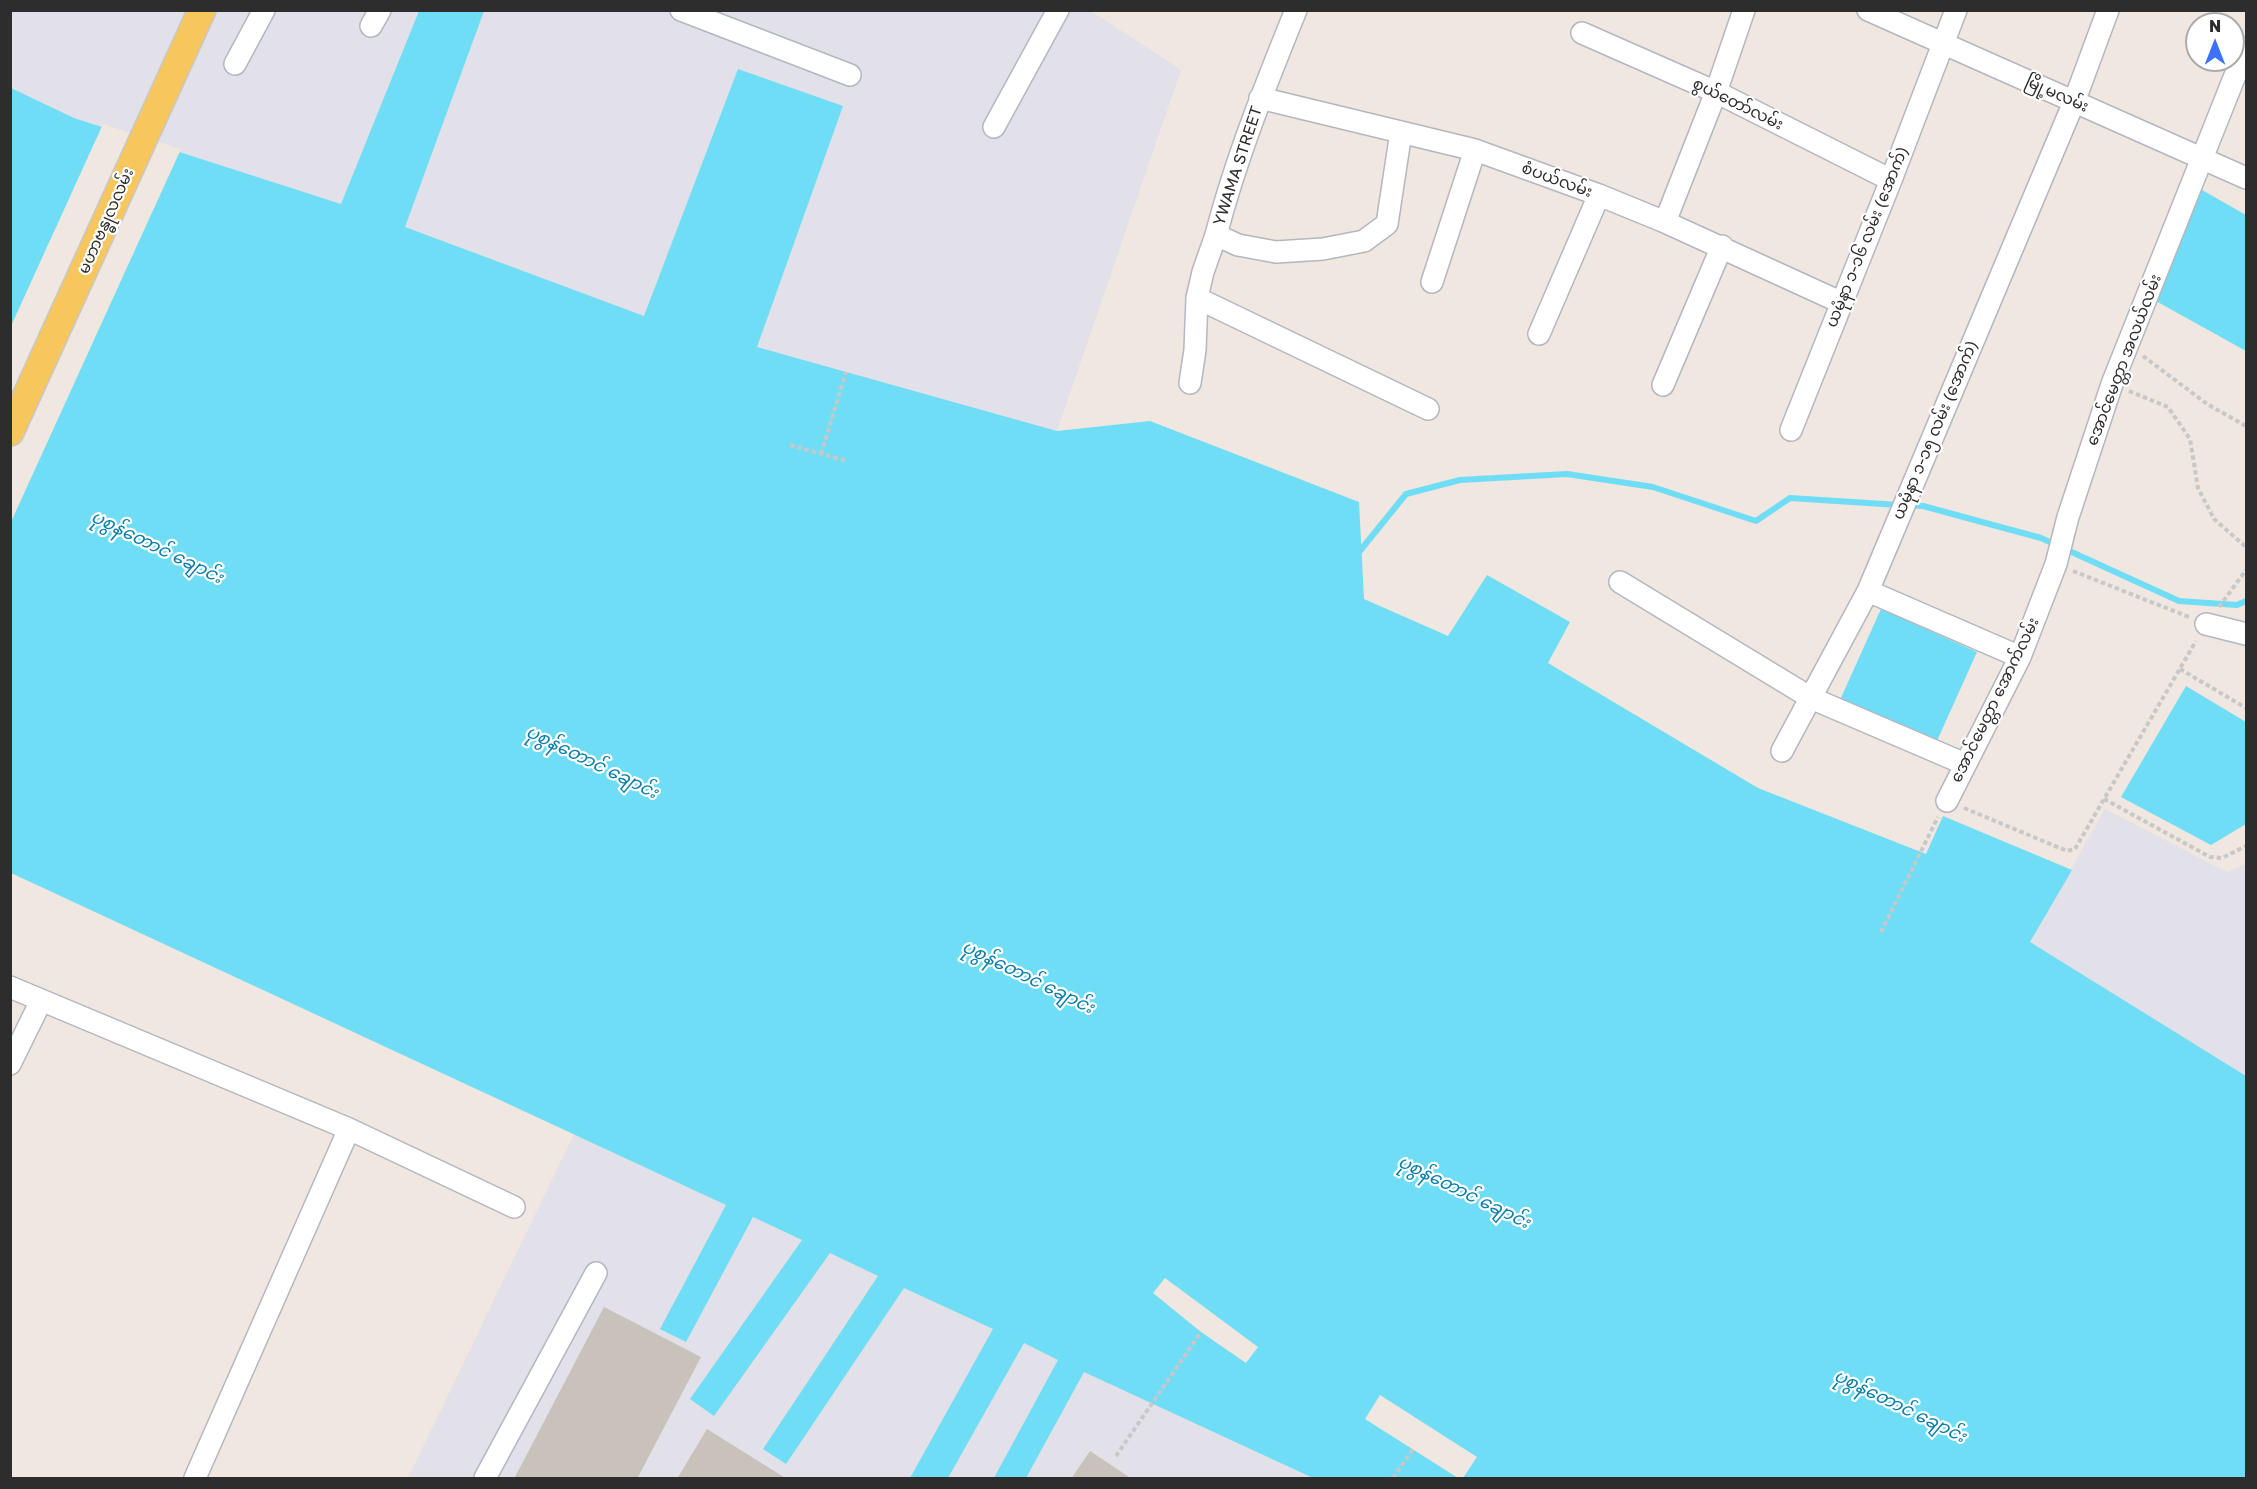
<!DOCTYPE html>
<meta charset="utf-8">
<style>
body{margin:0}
#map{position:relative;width:2257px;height:1489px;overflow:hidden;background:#efe7e0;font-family:"Golos Text",sans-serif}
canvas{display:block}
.frame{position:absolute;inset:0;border:12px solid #2d2d2d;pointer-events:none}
.north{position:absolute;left:2185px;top:12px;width:60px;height:60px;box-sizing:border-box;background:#fff;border:2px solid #ababab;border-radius:50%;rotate:0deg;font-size:16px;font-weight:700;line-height:24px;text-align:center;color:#2d2d2d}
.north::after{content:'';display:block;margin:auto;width:21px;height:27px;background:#3d72ff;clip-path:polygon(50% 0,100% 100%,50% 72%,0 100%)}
</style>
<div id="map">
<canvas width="2257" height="1489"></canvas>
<div class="frame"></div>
<div class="north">N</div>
</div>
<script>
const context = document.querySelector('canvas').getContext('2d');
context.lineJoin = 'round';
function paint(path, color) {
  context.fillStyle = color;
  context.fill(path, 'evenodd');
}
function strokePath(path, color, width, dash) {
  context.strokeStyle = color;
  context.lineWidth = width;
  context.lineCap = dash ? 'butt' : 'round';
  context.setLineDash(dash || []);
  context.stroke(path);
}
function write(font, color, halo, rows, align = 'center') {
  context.font = font + ' "Golos Text","Noto Sans Myanmar",sans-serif';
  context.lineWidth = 4.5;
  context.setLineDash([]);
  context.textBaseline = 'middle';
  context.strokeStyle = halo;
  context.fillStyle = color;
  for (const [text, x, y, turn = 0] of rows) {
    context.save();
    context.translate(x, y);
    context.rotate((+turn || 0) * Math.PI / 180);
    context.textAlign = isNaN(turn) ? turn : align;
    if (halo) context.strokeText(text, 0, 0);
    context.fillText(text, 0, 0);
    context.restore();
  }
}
const industrial = new Path2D(`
 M11 10 1091 11 1181 70 1057 431 644 316 341 204 74 118 11 88Z
 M2105 809 2227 872 2246 864V1076L2030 942Z
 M574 1134 1313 1478H408Z`);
const water = new Path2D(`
 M419 11H484L405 227 644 316 738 69 843 106 757 347 1057 431 1150 421 1359 502 1364 599 1448 636 1487 575 1570 622 1548 663 1758 788 1926 854 1943 816 2072 870 2030 942 2246 1076V1478H1313L1084 1372 1026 1478H994L1058 1360 1024 1343 948 1478H910L993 1329 904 1288 786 1464 763 1449 878 1276 830 1253 714 1416 690 1399 802 1240 753 1217 686 1342 660 1329 726 1205 11 873V88L74 118 341 204Z
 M2202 190 2246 215V351L2154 300Z
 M1881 609 1977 652 1936 743 1840 700Z
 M2186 686 2246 722V824L2211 845 2121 797Z`);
const pier = new Path2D(`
 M103 124 181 149 11 522V326Z
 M1165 1278 1258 1347 1246 1363 1201 1332 1153 1293Z
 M1380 1395 1477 1457 1463 1478H1458L1365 1419Z`);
const stream = new Path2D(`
 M1909 505 1923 506 2041 538 2179 601 2237 605 2246 601
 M1359 552 1406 494 1460 480 1567 474 1653 487 1756 521 1790 498 1899 505`);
const building = new Path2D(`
 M604 1307 701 1357 637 1479H514Z
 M707 1429 787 1479H677Z
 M1090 1451 1132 1479H1071Z`);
const path = new Path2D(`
 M2143 356 2207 404 2246 426
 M2129 391 2168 407 2190 439 2198 488 2214 519 2246 547
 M790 445 847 461
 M821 454 846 372
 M2073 571 2189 617
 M2219 607 2246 570
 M2180 669 2246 708
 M2104 799 2210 857 2222 858 2246 846
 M1964 808 2067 851 2075 849 2196 641
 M1881 932 1938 817
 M1116 1456 1201 1332
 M1393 1478 1413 1449`);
const minor = new Path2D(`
 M681 10 850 75
 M1296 10C1266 84 1236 158 1216 235L1238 245 1276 252 1323 249 1364 241 1387 224 1401 132
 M1868 10 2246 178
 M371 26 380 10
 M1582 33 1716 92 1891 180
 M235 64 264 10
 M1260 98 1475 150 1599 195 1665 222 1840 302
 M994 127 1058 10
 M1665 222 1716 92 1744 10
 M1432 282 1475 150
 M1197 298 1428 409
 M1539 334 1599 195
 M1190 383 1195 350 1197 298 1203 272 1216 235
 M1663 385 1722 246
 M1791 430 1891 180 1956 10
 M1620 582 1811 698 1965 764
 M1868 591 2020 657
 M2206 624 2246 634
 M1782 751 1868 591 2074 102 2108 10
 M1947 801 2020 657 2056 564 2068 517 2112 384 2246 48
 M10 987 349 1129 514 1207
 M10 1064 41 1001
 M195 1478 349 1129
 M485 1478 596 1273`);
const major = new Path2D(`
 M10 432 202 10`);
const streetNames = [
 ["မြို့မလမ်း",2057,94,24],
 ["စွယ်တော်လမ်း",1738,104,26],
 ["YWAMA STREET",1238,166,-72],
 ["စံပယ်လမ်း",1557,180,20],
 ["မဟာဗန္ဓုလလမ်း",106,221,-66],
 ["ယမုံနာ ၁-၁၆ လမ်း (အောက်)",1867,237,-68],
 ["အောင်မေတ္တာ အလယ်လမ်း",2124,360,-69],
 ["ယမုံနာ ၁-၁၅ လမ်း (အောက်)",1935,430,-67],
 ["အောင်မေတ္တာ အောက်လမ်း",1995,700,-64]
];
const waterNames = [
 ["ပုစွန်တောင် ချောင်း",157,547,26],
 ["ပုစွန်တောင် ချောင်း",592,762,26],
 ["ပုစွန်တောင် ချောင်း",1028,977,26],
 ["ပုစွန်တောင် ချောင်း",1464,1192,26],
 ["ပုစွန်တောင် ချောင်း",1900,1406,26]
];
paint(industrial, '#e2e0e8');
paint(water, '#6fddf5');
paint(pier, '#efe7e0');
strokePath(stream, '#6fddf5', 6);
paint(building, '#c8c2bb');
strokePath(minor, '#b3b7c1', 24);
strokePath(major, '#c8c8c8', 30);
strokePath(path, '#c8c8c8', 4, [4.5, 3]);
strokePath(minor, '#fff', 21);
strokePath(major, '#f7c65d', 27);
write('16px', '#2d2d2d', '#fff', streetNames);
write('italic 18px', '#077ea8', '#fff', waterNames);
</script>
